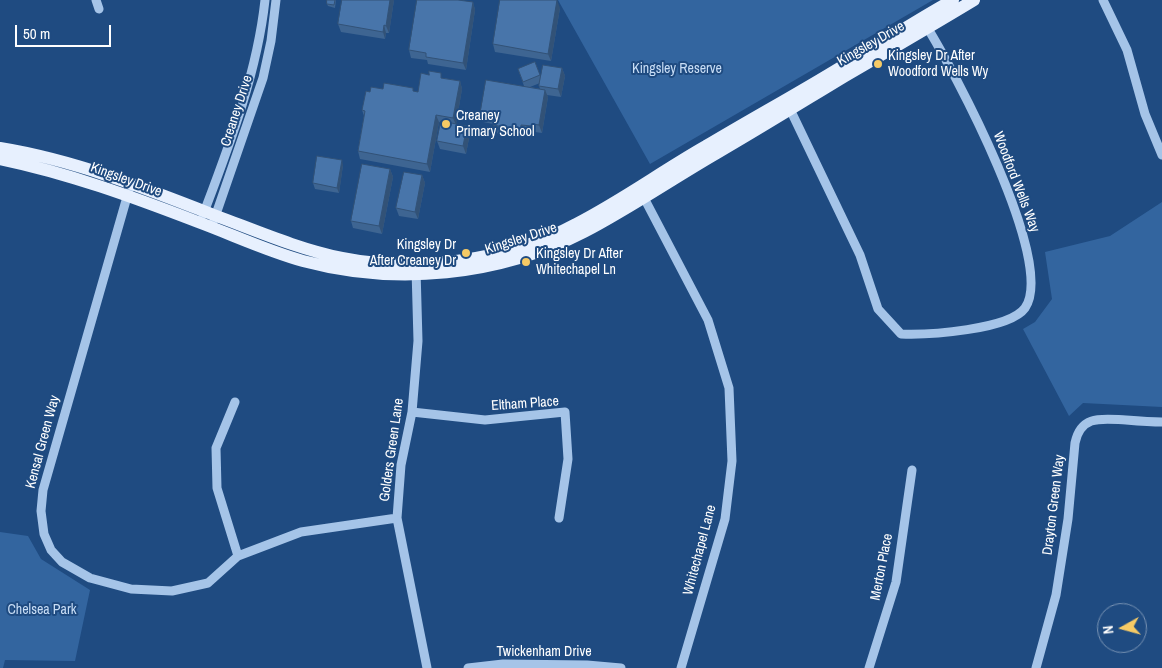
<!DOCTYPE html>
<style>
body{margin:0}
#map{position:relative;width:1162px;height:668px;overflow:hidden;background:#1f4b81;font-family:"Archivo Narrow",sans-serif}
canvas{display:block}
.north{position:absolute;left:1097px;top:603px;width:50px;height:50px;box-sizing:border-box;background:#1f4b81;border:1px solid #7993b3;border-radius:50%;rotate:263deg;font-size:14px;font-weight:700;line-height:20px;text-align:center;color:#fff}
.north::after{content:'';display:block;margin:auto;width:18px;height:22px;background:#f6ca65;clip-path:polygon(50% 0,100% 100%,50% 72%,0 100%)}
.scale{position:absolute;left:15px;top:25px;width:96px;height:22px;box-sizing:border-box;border:2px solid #fff;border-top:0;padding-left:6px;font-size:15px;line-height:18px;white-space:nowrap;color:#fff;-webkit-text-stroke:4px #1f4b81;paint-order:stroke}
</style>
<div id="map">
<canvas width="1162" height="668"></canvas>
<div class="north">N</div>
<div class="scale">50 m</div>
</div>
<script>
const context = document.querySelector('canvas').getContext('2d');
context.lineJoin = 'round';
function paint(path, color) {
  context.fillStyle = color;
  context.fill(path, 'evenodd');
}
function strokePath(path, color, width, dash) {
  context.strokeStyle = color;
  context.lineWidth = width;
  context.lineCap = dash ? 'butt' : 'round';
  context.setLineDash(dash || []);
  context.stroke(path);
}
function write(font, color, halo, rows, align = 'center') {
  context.font = font + ' "Archivo Narrow",sans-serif';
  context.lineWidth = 4;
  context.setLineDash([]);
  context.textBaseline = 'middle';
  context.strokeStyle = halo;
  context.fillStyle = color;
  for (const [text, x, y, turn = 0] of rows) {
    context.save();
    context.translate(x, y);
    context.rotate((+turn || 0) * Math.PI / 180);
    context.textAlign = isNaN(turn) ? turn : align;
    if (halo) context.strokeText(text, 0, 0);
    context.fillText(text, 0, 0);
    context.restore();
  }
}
const green = new Path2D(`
 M558 0H933L650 164Z
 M1162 202V407L1083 403 1069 416 1023 329 1035 322 1052 299 1045 252 1110 236Z
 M0 532 28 536 41 559 90 590 75 661 5 660 3 668H0Z`);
const minor = new Path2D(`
 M96 0 99 9
 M1103 0 1127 50 1145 114 1162 155
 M788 105 860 255 878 309 901 334C928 335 1009 330 1025 308 1057 263 953 68 925 24
 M129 190 43 490 41 511 44 534 51 550 62 562 90 578 131 589 172 591 208 583 238 556 301 532 397 518
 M642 194 708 320 729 388 732 461 725 519 681 668
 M203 215C229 146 257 74 265 0
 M214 220 263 78 271 41 276 0
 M416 269 418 341 412 412 401 465 397 518 427 668
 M235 402 216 448 217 488 238 556
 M412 412 485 420 565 412 568 459 559 518
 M468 668 503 664 587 665 621 668
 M869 668 896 582 912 470
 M1036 668 1056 595 1068 519 1075 443C1081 414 1103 419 1126 420 1138 421 1150 422 1162 422`);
const major = new Path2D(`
 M0 148C74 160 145 188 214 215 257 231 298 249 342 258 416 273 510 260 576 224 621 201 662 171 706 146 751 119 797 94 841 67 879 45 915 21 953 0
 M0 159C68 173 133 197 198 222 233 235 267 251 303 261 396 286 499 276 584 232 630 208 672 179 717 153 760 128 802 102 845 76 888 51 931 26 974 0`);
const wall = new Path2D(`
 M336 0 335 8 328 6 327 4Z
 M394 0 389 33H386L385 39 341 32 338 24Z
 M473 2 475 10 466 70 428 64 427 60 411 58 409 50Z
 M560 8 551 61 495 52 493 44Z
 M535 62 541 78 562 68 565 76 561 97 547 95 548 97 542 133 535 132 534 134 524 132V138L496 133 493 124 483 122 480 115 524 86 518 69ZM540 83 539 86 540 89 530 87Z
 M443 78 460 81 462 89 456 124 470 133 466 154 440 149 437 141 441 123 439 122 430 172 360 159 358 151 364 116 362 110 370 92 383 89 418 92Z
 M343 165 339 193 315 189 313 183Z
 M390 169 393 177 382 234 353 228 351 221Z
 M422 175 425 183 418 219 399 216 396 208Z`);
const shadedWall = new Path2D(`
 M390 0H394L389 33 386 26Z
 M557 0 560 8 551 61 548 54Z
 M473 2 475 10 466 70 463 63Z
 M384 25 386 33 385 39 383 32Z
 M562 68 565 76 561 97 558 89Z
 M460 81 462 89 456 125 453 118Z
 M545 90 548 97 542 133 539 125Z
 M436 115 439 122 430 172 427 164Z
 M532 124 535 132 534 134 532 126Z
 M521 125 524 132V138L521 130Z
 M467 126 470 133 466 154 463 146Z
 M342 160 343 165 339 193 337 188Z
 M390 169 393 177 382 234 379 226Z
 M422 175 425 183 418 219 415 212Z`);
const building = new Path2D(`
 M327 0H335L334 5 327 4Z
 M342 0H390L386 26 384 25 383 32 338 24Z
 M417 0H458L473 2 463 63 426 57V53L409 50Z
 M500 0H557L548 54 493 44Z
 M535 62 540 75 523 82 518 69Z
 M543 65 562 68 558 89 539 86Z
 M429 71 441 73V78L460 81 453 118 436 115 427 164 358 151 365 111 362 110 366 91 370 92 371 87 383 89 384 83 413 88V91L418 92 421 73 429 75Z
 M486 80 545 90 539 125 532 124V126L521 125V130L493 125 495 117 480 115Z
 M441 121 467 126 463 146 437 141Z
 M317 156 342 160 337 188 313 183Z
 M362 164 390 169 379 226 351 221Z
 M404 172 422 175 415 212 396 208Z`);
const markers = [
 [878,64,5,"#f6ca65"],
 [446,124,5,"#f6ca65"],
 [466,253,5,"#f6ca65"],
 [526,262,5,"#f6ca65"]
];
const streetNames = [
 ["Kingsley Drive",871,44,-30],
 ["Creaney Drive",237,111,-72],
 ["Kingsley Drive",126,180,20],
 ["Woodford Wells Way",1016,182,69],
 ["Kingsley Drive",521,239,-18],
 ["Eltham Place",525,404,-4],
 ["Kensal Green Way",43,442,-75],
 ["Golders Green Lane",392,450,-82],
 ["Drayton Green Way",1054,505,-83],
 ["Whitechapel Lane",700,550,-75],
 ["Merton Place",882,567,-79],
 ["Twickenham Drive",544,652]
];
const poiNames = [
 ["Kingsley Dr After",888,56],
 ["Woodford Wells Wy",888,72],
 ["Creaney",456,116],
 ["Primary School",456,132],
 ["Kingsley Dr",456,245,"right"],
 ["After Creaney Dr",456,261,"right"],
 ["Kingsley Dr After",536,254],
 ["Whitechapel Ln",536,270]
];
const parkNames = [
 ["Kingsley Reserve",677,69],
 ["Chelsea Park",42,610]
];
paint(green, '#33659f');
strokePath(minor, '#a5c4e8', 9);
strokePath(major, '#e7f0fe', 12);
paint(wall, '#3e6592');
paint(shadedWall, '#325277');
paint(building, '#4875aa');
strokePath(building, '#325277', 1);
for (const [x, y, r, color] of markers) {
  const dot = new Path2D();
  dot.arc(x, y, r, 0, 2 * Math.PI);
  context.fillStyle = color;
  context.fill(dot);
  strokePath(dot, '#1f4b81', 2);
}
write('14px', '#fff', '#1f4b81', streetNames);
write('14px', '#fff', '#1f4b81', poiNames, 'left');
write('14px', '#c9def6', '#1f4b81', parkNames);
</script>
